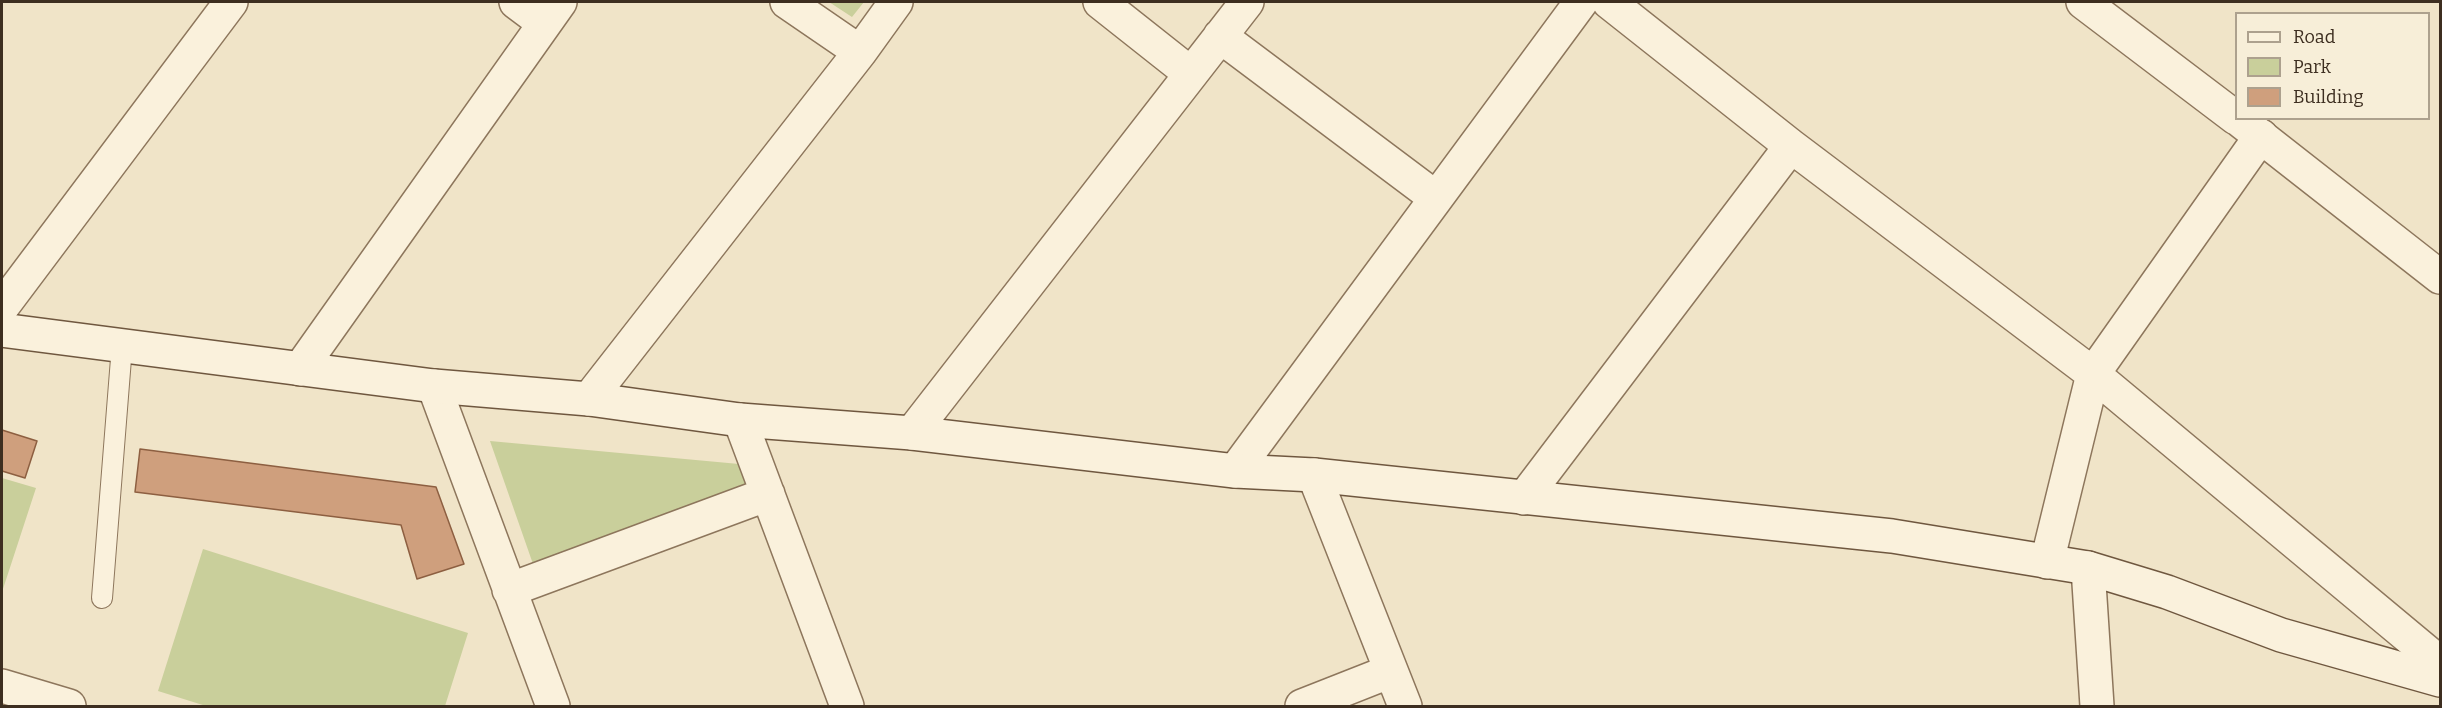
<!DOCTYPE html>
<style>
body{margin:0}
#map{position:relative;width:2442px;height:708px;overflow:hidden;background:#f0e4c8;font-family:Bitter,serif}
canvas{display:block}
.frame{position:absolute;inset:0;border:3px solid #3d2e20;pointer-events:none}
.legend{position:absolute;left:2235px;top:12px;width:195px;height:108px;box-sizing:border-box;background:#f7eed8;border:2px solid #ada18e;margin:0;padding:8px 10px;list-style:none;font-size:18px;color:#3d2e20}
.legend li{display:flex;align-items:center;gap:12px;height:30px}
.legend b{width:30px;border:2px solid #ada18e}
</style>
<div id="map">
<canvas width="2442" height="708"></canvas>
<div class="frame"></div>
<ul class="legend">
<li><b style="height:8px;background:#faf1dc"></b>Road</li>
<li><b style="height:16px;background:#c9cf9b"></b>Park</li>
<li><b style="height:16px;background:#cf9f7d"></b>Building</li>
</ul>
</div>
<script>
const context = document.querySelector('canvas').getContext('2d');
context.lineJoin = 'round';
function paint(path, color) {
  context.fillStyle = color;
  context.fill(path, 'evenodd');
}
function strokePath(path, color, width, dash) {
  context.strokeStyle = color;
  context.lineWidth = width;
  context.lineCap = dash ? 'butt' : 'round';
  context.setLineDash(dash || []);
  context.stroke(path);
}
const green = new Path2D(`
 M829 2H864L852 17Z
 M490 441 739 464 747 487 533 564Z
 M2 478 36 488 2 592Z
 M203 549 468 633 445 706H206L158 691Z`);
const building = new Path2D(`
 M2 430 37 441 25 478 2 471Z
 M140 449 436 487 464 564 417 579 401 525 135 492Z`);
const service = new Path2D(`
 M102 598 122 346`);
const minor = new Path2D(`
 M516 2 544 23
 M787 2 860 52
 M1100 2 1191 74
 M1609 2 1791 146 2093 374 2440 663
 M1220 36 1436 198
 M2 307 231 2
 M300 369 560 2
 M434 386 553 706
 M589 399 860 52 896 2
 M740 420 847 706
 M912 433 1247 2
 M1235 471 1581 2
 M1314 475 1405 706
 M1524 498 1791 146
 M2047 562 2093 374 2261 136
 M2088 568 2097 706
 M509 590 768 494
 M2 686 69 706
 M1302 706 1391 671`);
const tertiary = new Path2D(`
 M2083 2 2236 118
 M2237 118 2440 277`);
const secondary = new Path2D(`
 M2 330 434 386 589 399 740 420 912 433 1235 471 1314 475 1892 536 2088 568 2167 592 2281 635 2440 680`);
paint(green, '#c9cf9b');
paint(building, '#cf9f7d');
strokePath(building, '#8d5f41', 1.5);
strokePath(service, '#8d765c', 22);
strokePath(minor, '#8d765c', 36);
strokePath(tertiary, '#8d765c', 36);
strokePath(secondary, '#6f573f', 36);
strokePath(service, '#faf1dc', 20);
strokePath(minor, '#faf1dc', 33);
strokePath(tertiary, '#faf1dc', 33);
strokePath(secondary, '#faf1dc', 33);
</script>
